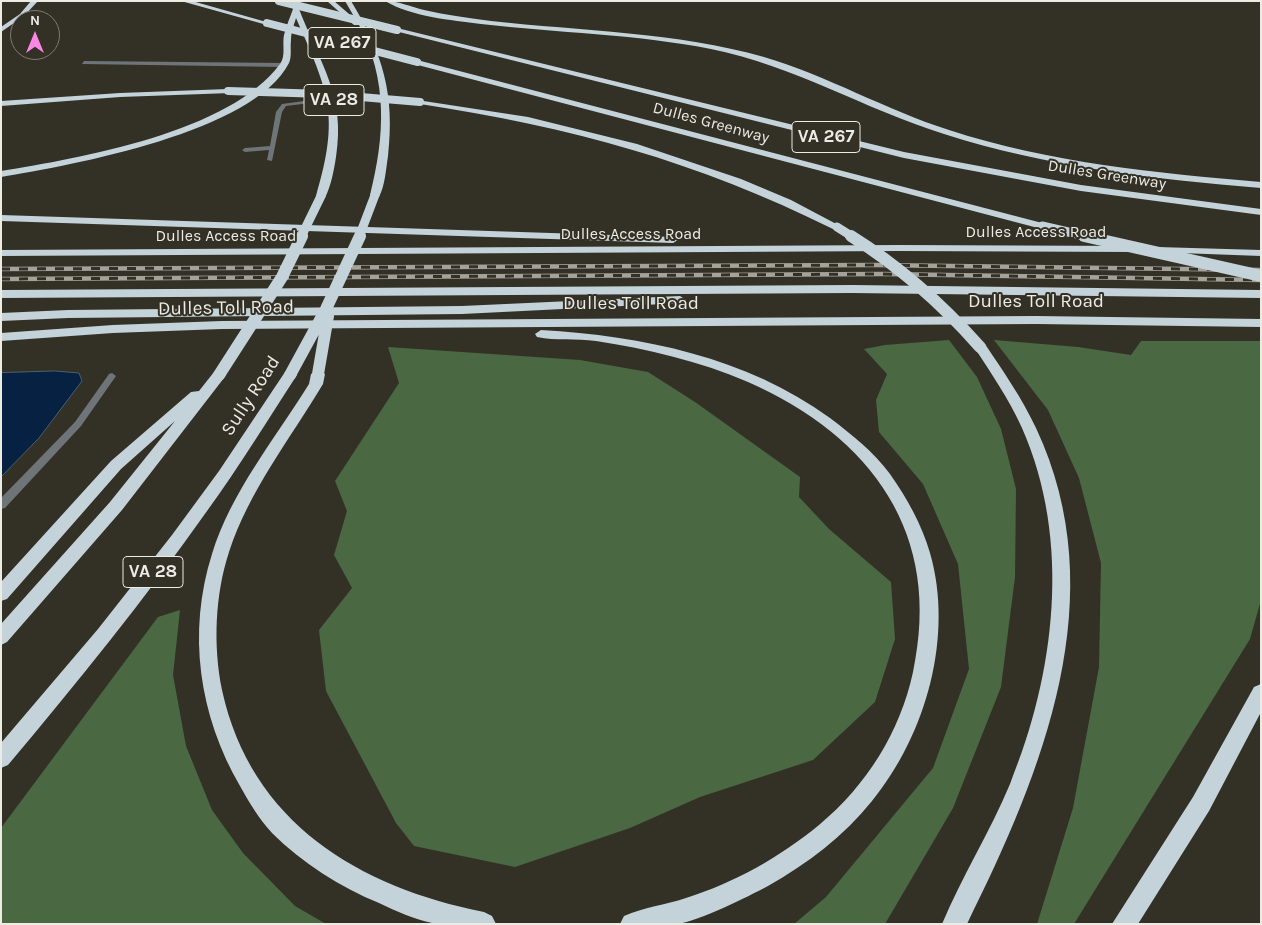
<!DOCTYPE html>
<style>
body{margin:0}
#map{position:relative;width:1262px;height:925px;overflow:hidden;background:#333126;font-family:Karla,sans-serif}
canvas{display:block}
.frame{position:absolute;inset:0;border:2px solid #ecebe4;pointer-events:none}
.north{position:absolute;left:10px;top:10px;width:50px;height:50px;box-sizing:border-box;background:#333126;border:1px solid #7d7b72;border-radius:50%;rotate:0deg;font-size:14px;font-weight:700;line-height:20px;text-align:center;color:#ecebe4}
.north::after{content:'';display:block;margin:auto;width:18px;height:22px;background:#fc86e4;clip-path:polygon(50% 0,100% 100%,50% 72%,0 100%)}
</style>
<div id="map">
<canvas width="1262" height="925"></canvas>
<div class="frame"></div>
<div class="north">N</div>
</div>
<script>
const context = document.querySelector('canvas').getContext('2d');
context.lineJoin = 'round';
function paint(path, color) {
  context.fillStyle = color;
  context.fill(path, 'evenodd');
}
function strokePath(path, color, width, dash) {
  context.strokeStyle = color;
  context.lineWidth = width;
  context.lineCap = dash ? 'butt' : 'round';
  context.setLineDash(dash || []);
  context.stroke(path);
}
function write(font, color, halo, rows, align = 'center') {
  context.font = font + ' Karla,sans-serif';
  context.lineWidth = 4;
  context.setLineDash([]);
  context.textBaseline = 'middle';
  context.strokeStyle = halo;
  context.fillStyle = color;
  for (const [text, x, y, turn = 0] of rows) {
    context.save();
    context.translate(x, y);
    context.rotate((+turn || 0) * Math.PI / 180);
    context.textAlign = isNaN(turn) ? turn : align;
    if (halo) context.strokeText(text, 0, 0);
    context.fillText(text, 0, 0);
    context.restore();
  }
}
const forest = new Path2D(`
 M949 340 977 377 1001 429 1016 489 1015 577 1001 687 953 808 885 924H794L826 897 933 768 969 669 958 564 923 484 879 432 876 400 887 374 864 349 885 345Z
 M994 340 1078 347 1131 355 1141 341H1261V600L1250 639 1074 924H1037L1073 808 1099 667 1101 563 1079 478 1048 410Z
 M388 347 580 360 648 372 695 402 800 477 799 497 829 529 891 582 895 639 875 702 813 760 700 797 630 828 515 867 414 846 396 823 326 691 319 630 352 588 334 555 347 511 335 481 399 383Z
 M180 610 173 675 186 746 212 810 243 853 295 906 326 924H1V828L158 617Z`);
const water = new Path2D(`
 M55 371 79 373 82 381 39 438 1 477V373Z`);
const service = new Path2D(`
 M84 61 284 63 287 65 284 67 82 64Z
 M333 97 336 99 335 100 286 106 282 112 272 161 267 160 269 150 245 152 242 150 245 148 270 146 276 112 282 104Z
 M112 373 116 376 81 426 5 508 1 509V498L75 422 109 374Z`);
const motorway = new Path2D(`
 M31 1H38L24 16 1 32V27L20 14Z
 M181 1H192L270 23 267 25Z
 M327 1H334L356 20 345 1H351C383 54 395 94 388 156 386 169 385 186 379 197L370 195C385 136 388 80 359 25H354Z
 M385 1C399 1 411 7 424 10 446 15 469 18 491 21 582 31 676 32 764 57 828 76 886 110 949 130 1050 163 1156 173 1261 182V188C1154 179 1047 167 944 134 864 109 795 66 711 49 635 34 558 33 481 24 451 20 412 17 385 1Z
 M294 3 299 9C320 64 346 95 336 157 334 170 331 186 325 198L316 196C340 115 329 93 296 18 294 25 291 32 291 40 290 48 292 56 289 63 254 132 73 165 1 177V171C81 158 230 132 280 64 286 56 282 44 284 35 286 26 290 18 293 9L291 5Z
 M397 28 904 152 1081 185 1261 209V215L1081 191 904 158 395 31Z
 M417 60 1046 224 1047 226 1046 228H1038L414 64V60Z
 M228 89 232 91 231 93 120 97 1 106V101L120 93Z
 M417 100 528 117 637 144 741 179 791 200 842 227 841 229H833C696 161 571 127 420 104H417Z
 M1 215 673 237 678 240 673 243 1 221Z
 M899 245 1134 246 1140 249 1134 252 899 251 1 256V250Z
 M1157 247 1261 250V256L1153 252V248Z
 M852 285 1261 290V298L852 293 1 298V290Z
 M680 296 686 300 684 303 462 314 68 318 1 321V313L68 310 462 306Z
 M1036 316 1261 319V327L1036 324 222 329 113 333 1 341V333L113 325 222 321Z
 M541 330C643 336 746 357 830 418 851 434 874 452 890 474 907 498 922 525 930 553 954 636 926 735 872 801 844 836 807 864 768 886 747 897 700 921 677 924 659 925 639 924 620 924L624 916C644 907 665 905 686 898 734 883 780 857 819 825 867 785 900 732 913 672 943 534 872 437 748 382 699 361 648 349 596 341 576 338 556 341 537 337L535 334Z
 M980 343 985 344C1003 371 1022 398 1036 428 1115 596 1043 771 967 924H942C962 876 990 832 1010 784 1055 674 1072 541 1022 428 1009 399 991 373 974 347Z
 M318 370 325 374 323 384C290 439 249 491 229 552 215 595 213 645 222 690 251 823 359 887 484 912L492 916 496 924C475 924 451 925 432 923 413 919 396 911 379 903 340 887 302 863 272 833 259 819 249 802 240 786 199 715 187 633 212 554 231 492 275 439 309 384L311 374Z
 M219 371 224 372 226 375 224 378 122 510 7 642 1 645V624L110 502 175 421 121 469 7 599 1 601V582L111 461 191 392 199 391 214 372Z
 M290 371 297 375C267 421 239 467 207 511 145 599 77 683 8 765L1 768V743L98 629 172 535 219 471 285 372Z
 M1261 684V712L1209 811 1138 924H1112L1193 797 1254 687Z`);
const rail = new Path2D(`
 M1 269 874 265 1261 270
 M1 279 883 274 1261 280`);
const motorwayBridgeFar2 = new Path2D(`
 M279 1 397 30
 M267 23 417 62
 M228 91 325 94 420 102`);
const motorwayBridgeFar1 = new Path2D(`
 M1042 226 1090 237
 M837 227 853 237
 M301 237 321 196
 M359 237 375 195`);
const motorwayBridge = new Path2D(`
 M851 236C899 266 942 304 980 347
 M1084 236 1261 276
 M318 374 328 316
 M219 375 282 277 302 236
 M290 375 326 309 360 236`);
const farStreetnames = [
 ["Dulles Greenway",711,123,15],
 ["Dulles Greenway",1107,175,9],
 ["Dulles Access Road",1036,232],
 ["Dulles Access Road",631,234],
 ["Dulles Access Road",226,236]
];
const shields = [
 [342,43,68],
 [334,100,60],
 [826,137,68],
 [153,572,60]
];
const shieldNames = [
 ["VA 267",342,43],
 ["VA 28",334,100],
 ["VA 267",826,137],
 ["VA 28",153,572]
];
const streetNames = [
 ["Dulles Toll Road",1036,302],
 ["Dulles Toll Road",631,304],
 ["Dulles Toll Road",226,308,-1],
 ["Sully Road",251,396,-57]
];
paint(forest, '#4a6842');
paint(water, '#062141');
strokePath(water, '#4b5e72', 1);
paint(service, '#6e7477');
paint(motorway, '#c4d2d9');
strokePath(rail, '#a4a39a', 4.5);
strokePath(rail, '#333126', 3, [9]);
strokePath(motorwayBridgeFar2, '#c4d2d9', 8);
strokePath(motorwayBridgeFar1, '#c4d2d9', 9);
strokePath(motorwayBridge, '#c4d2d9', 12);
write('16px', '#ecebe4', '#333126', farStreetnames);
for (const [x, y, w] of shields) {
  const box = new Path2D();
  box.roundRect(x - w / 2, y - 15.5, w, 31, 4);
  context.fillStyle = '#333126';
  context.fill(box);
  strokePath(box, '#ecebe4', 1);
}
write('bold 18px', '#ecebe4', null, shieldNames);
write('19px', '#ecebe4', '#333126', streetNames);
</script>
